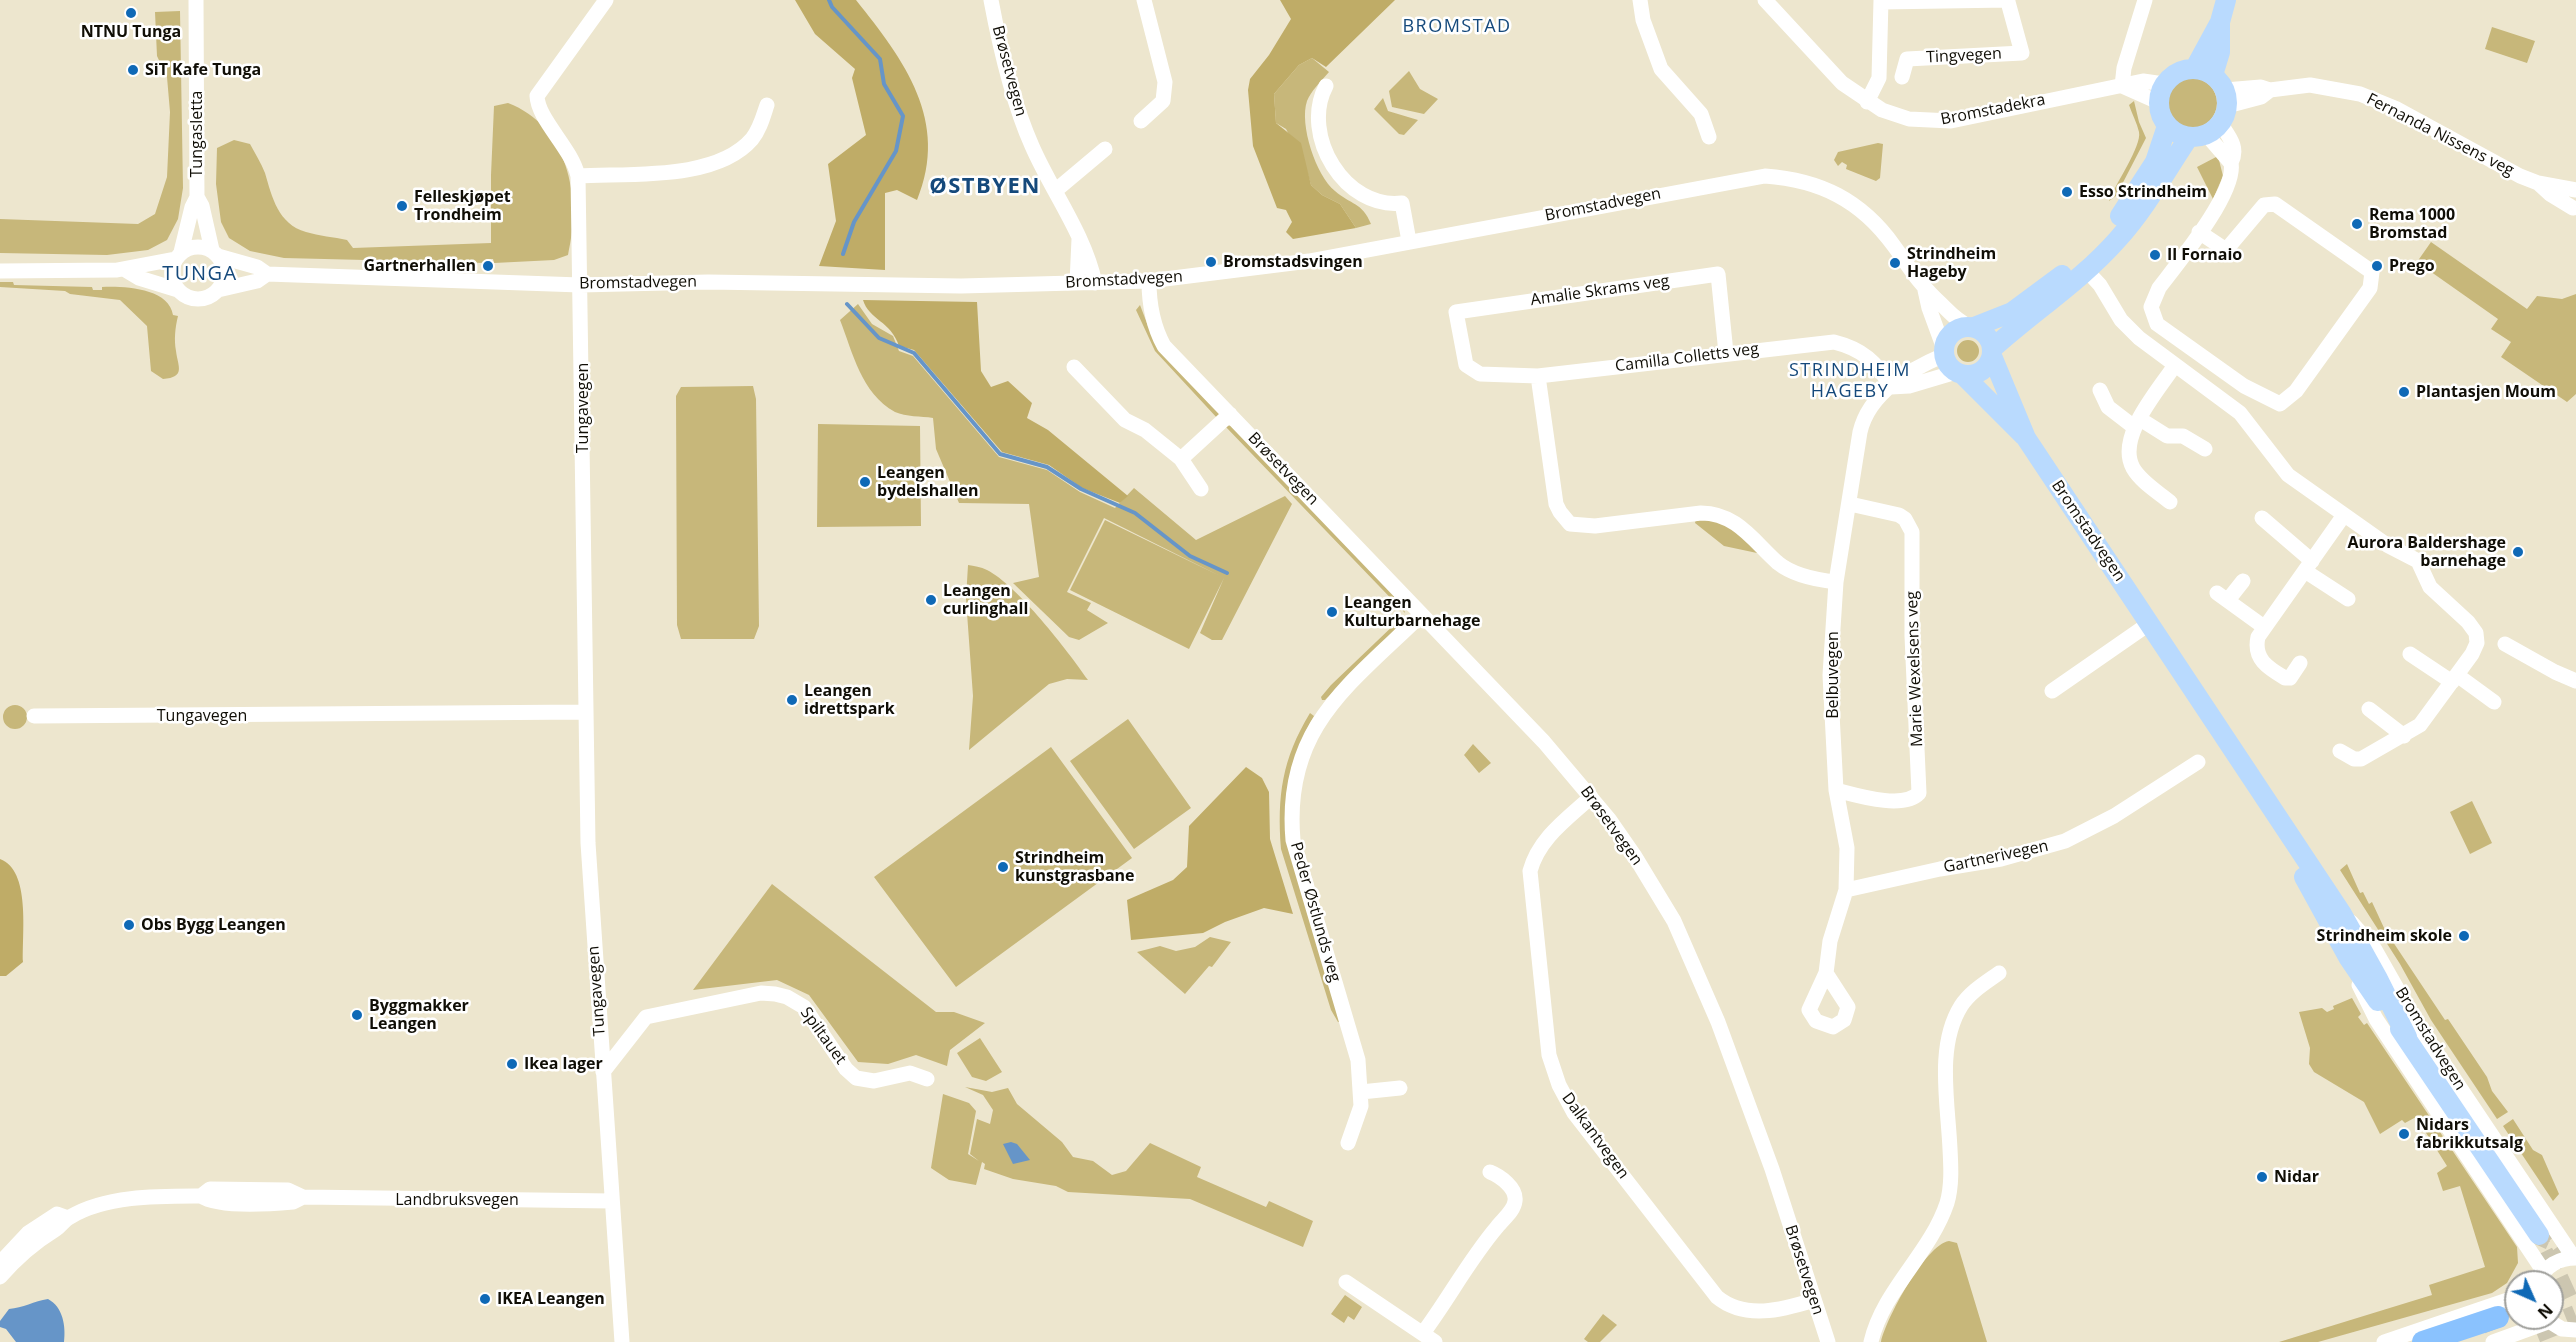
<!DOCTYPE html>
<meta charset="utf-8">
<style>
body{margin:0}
#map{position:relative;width:2576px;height:1342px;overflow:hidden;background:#ede6ce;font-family:"Open Sans",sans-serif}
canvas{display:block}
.north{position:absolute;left:2504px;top:1270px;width:60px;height:60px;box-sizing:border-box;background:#fff;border:2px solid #9f9f9b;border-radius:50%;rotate:135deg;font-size:16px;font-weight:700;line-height:24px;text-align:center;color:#100e06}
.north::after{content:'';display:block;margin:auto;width:21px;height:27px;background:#0f69b6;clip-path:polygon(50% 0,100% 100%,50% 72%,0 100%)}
</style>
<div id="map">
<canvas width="2576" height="1342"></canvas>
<div class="north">N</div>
</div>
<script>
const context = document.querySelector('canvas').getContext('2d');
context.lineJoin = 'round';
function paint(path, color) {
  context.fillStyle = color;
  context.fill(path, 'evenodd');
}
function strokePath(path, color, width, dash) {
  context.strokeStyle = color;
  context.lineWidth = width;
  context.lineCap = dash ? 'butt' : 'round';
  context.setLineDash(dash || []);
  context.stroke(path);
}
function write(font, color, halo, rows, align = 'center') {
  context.font = font + ' "Open Sans",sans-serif';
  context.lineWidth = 5;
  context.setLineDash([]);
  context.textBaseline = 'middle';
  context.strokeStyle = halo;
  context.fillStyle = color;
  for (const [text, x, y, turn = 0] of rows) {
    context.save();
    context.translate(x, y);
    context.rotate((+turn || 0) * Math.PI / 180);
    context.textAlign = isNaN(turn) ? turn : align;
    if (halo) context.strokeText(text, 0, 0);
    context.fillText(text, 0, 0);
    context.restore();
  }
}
const green = new Path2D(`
 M180 11 183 188 178 219 167 240 148 250 107 255 0 253V219L138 224 155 214 167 177 170 112 167 77 157 56 155 12Z
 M2492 27 2535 41 2527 63 2485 49Z
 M1312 58 1329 72C1321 81 1311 91 1307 101 1299 124 1316 176 1335 191 1351 205 1362 202 1371 224L1356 228 1340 204 1322 195 1311 185 1306 168 1286 129 1276 123 1274 94 1299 65Z
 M1409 71 1420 89 1438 99 1424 114 1392 107 1389 91Z
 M2167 103a25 25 0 1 1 50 0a25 25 0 1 1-50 0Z
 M1383 98 1388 111 1418 120 1404 135 1399 134 1374 109Z
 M2134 101 2139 122 2146 138 2116 196 2109 201C2115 184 2142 146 2139 132 2137 123 2132 114 2129 105Z
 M508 103C568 126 582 197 568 255L554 260 494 263 493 259H486V263L284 258 250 251 229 238 221 222 216 184 217 148 234 140 250 144C255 153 261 163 265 173 272 197 278 224 306 232 319 236 334 237 347 240L353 248 491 243V175L494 106Z
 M1878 143 1883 144 1880 178 1876 181 1846 169 1847 165 1842 162 1838 166 1834 160 1838 152Z
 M2218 156 2223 176 2213 199 2197 167Z
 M2431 242 2527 309 2537 296 2562 299 2576 294V394L2567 402 2501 357 2511 342 2491 329 2498 319 2417 262Z
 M0 282H13L14 285 92 287 93 290H102V287C124 286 169 288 173 315L178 316C175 328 174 340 176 351 178 367 186 377 163 379L151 371 147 326 120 300 70 294 65 291 0 287Z
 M858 304 872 324 893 336 899 351 913 356 999 457 1047 470 1080 492 1115 508 1134 488 1196 540 1285 496 1292 504 1222 640H1212L1200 633 1224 578 1189 649 1070 590 1105 520 1218 575 1104 518 1067 592 1091 603 1087 610 1108 623 1079 640 1069 637 1013 583 1039 577 1029 504 959 503 936 449 933 418C921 416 906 417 895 412 861 393 853 353 840 320Z
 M1140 305 1148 326 1220 414 1218 419 1155 351 1136 310Z
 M1957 351a11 11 0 1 1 22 0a11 11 0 1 1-22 0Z
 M753 386 756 399 759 626 754 639H681L677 625 676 396 681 387Z
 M818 424 920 426 921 526 817 527Z
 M1224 425 1232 426 1402 601 1405 613Z
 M1696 519H1718L1759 550 1757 553 1724 546 1695 523Z
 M968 565C974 566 981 567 987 570 1017 585 1068 651 1088 680L1067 679 1049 684 969 750 973 696 966 599Z
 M1399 620 1403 621 1401 625 1325 700H1322L1321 697 1331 685Z
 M3 717a12 12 0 1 1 24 0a12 12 0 1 1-24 0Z
 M1310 713 1314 716C1291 756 1282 796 1287 842L1341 1022H1338L1331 1010 1281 849C1277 796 1282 759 1310 713Z
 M1128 719 1191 808 1134 849 1070 761Z
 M1473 744 1491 763 1479 773 1464 755Z
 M1051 747 1132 858 956 987 874 877Z
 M2472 801 2492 843 2470 854 2450 812Z
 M2347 864 2360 893 2363 892 2369 904 2372 902 2385 930 2445 1020 2448 1019 2487 1077 2492 1091 2508 1112 2497 1119 2431 1020 2400 964 2340 870Z
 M772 884 936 1012H954L985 1023 950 1050 947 1066 916 1055 888 1064 858 1062 809 995 777 980 693 990Z
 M1210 937 1231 942 1212 967 1209 966 1185 994 1137 952 1160 946 1176 951 1195 947Z
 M2352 998 2361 1014 2358 1017 2364 1025 2367 1023 2517 1247 2518 1263 2507 1283 2492 1293 2318 1342H2279L2432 1295 2429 1285 2485 1267 2460 1186 2443 1191 2437 1173 2447 1166 2416 1117 2405 1123 2402 1120 2380 1134 2364 1102 2314 1072 2309 1064 2310 1048 2299 1012 2322 1008 2327 1012 2334 1009 2333 1006Z
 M980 1038 1002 1072 986 1081 972 1077 957 1053Z
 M965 1087 992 1092 1008 1088 1017 1104 1062 1142 1073 1157 1093 1161 1112 1175 1126 1171 1150 1143 1201 1167 1197 1177 1266 1207 1269 1201 1313 1221 1303 1247 1190 1199 1068 1192 1056 1186 1013 1179 984 1169 985 1164 982 1162 976 1185 949 1180 931 1168 943 1094 969 1103 976 1111 968 1154 979 1161 970 1154 977 1119 990 1124 993 1110 983 1095Z
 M2513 1119 2533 1150 2542 1155 2559 1194 2553 1201 2503 1126Z
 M1949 1241 1957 1243 1987 1342H1881C1886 1319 1925 1245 1949 1241Z
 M1345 1295 1362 1307 1354 1320 1348 1316 1344 1323 1331 1314Z
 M1603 1314 1617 1325 1600 1342H1588L1584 1339Z`);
const forest = new Path2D(`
 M795 0H856C904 60 950 121 917 200L897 190 885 193V270L819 266 836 221 828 164 866 135 852 78 855 69 815 34Z
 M1280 0H1395L1326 67 1312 58 1299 65 1274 94 1276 123 1301 143 1311 185 1322 195 1340 204 1356 228 1293 239 1286 232 1292 222 1286 210 1277 208 1253 146 1248 90 1250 79 1269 55 1291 19Z
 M863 300 977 302 981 371 991 387 1008 381 1032 403 1027 418 1048 430 1128 496 1120 503 1082 488 1049 465 1002 452 914 350 899 346C891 321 869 320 863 300Z
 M1246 767 1262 778 1269 792 1270 839 1293 914 1264 908 1225 922 1203 933 1131 940 1127 900 1173 880 1187 867 1189 826Z
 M0 859C31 870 22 934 23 962L6 976H0Z`);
const water = new Path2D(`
 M1011 1142 1017 1144 1030 1160 1013 1164 1003 1144Z
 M48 1299C63 1307 66 1326 64 1342H16L6 1329 0 1327V1321L9 1309C23 1308 34 1301 48 1299Z`);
const stream = new Path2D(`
 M829 0 832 7 880 59 884 84 903 116 896 151 854 222 843 254
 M847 304 879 338 914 353 1000 454 1047 467 1081 489 1135 513 1190 556 1227 573`);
const majorTunnel = new Path2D(`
 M2552 1270 2540 1246 2539 1235 2550 1240 2568 1263`);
const highwayTunnel = new Path2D(`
 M2552 1293 2576 1282
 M2481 1323 2516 1309
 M2536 1332 2576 1316`);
const minor = new Path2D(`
 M606 0 537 96C538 120 571 147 578 176L588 843 622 1342
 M991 0C1000 48 1012 101 1032 146 1052 192 1084 233 1095 283
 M1640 0 1643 20 1661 69 1701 114 1709 137
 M1765 0 1842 83 1882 110 1909 119 1951 121 2143 81 2164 84
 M1881 2 2008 0
 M1902 77 1907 59 2022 53 2008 2
 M1326 86C1300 135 1345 210 1402 203L1409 241
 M2122 86 2124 68 2145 0
 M2122 86 2158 102
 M2225 90 2261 87 2270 90 2310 85 2360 94 2397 109 2520 176 2538 183 2576 190
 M1867 102 1879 78 1881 0
 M2227 106 2261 97 2270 90
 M1141 121 1163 101 1165 82 1144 0
 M2220 123C2229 137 2239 147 2231 163
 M578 176C629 173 716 181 752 139 760 129 763 117 767 105
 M2538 183 2550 194 2573 208
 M1055 191 1105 149
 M197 197 202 206 212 250
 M2199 232 2226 250 2264 205 2275 204 2372 272 2370 288 2296 391 2280 404 2244 386 2157 324 2151 307 2159 288C2178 263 2237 192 2231 163L2206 134
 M172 273a26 26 0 1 1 52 0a26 26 0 1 1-52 0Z
 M181 252 192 207 197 197 196 0
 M218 256 257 267 267 274 580 285 708 282 961 286 1149 281 1309 261 1765 176C1820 180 1861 200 1894 246 1908 265 1919 284 1937 300 1948 310 1955 320 1969 326
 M124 269 139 278 178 290
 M0 271 117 270 175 259
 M2087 271 2100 285 2121 320 2139 338 2240 413 2288 475 2387 545 2418 561 2430 587 2468 622 2476 633 2477 643 2472 654 2420 725 2361 759H2354L2340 751
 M1149 281C1149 304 1153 326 1164 346L1544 742 1609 819 1634 855 1674 921 1718 1022 1772 1169 1828 1342
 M1077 283 1079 239
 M218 290 257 281 267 274
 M1925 290 1929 308 1944 349
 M1726 353 1718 274 1456 312 1466 365 1480 374 1538 376 1834 342C1862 349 1877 362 1891 387
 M1074 367 1125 420 1145 430 1181 459 1230 414
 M1538 376 1556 504 1560 512 1570 524 1595 526 1701 513C1737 513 1754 542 1778 563 1794 576 1817 580 1836 582
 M1891 387 1909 386 1956 372
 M2100 390 2108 407 2134 427
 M2140 419 2167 436H2183L2205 449
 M1181 459 1201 489
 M2170 502C2158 492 2141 482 2133 468 2116 437 2158 391 2175 365
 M2262 518 2312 561
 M2305 571 2348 599
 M2217 593 2264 627
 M2228 600 2243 581
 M2505 644 2555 672 2576 681
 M2410 654 2452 682
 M2300 663 2290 678H2285C2268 668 2253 659 2258 637L2344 515
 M2457 675 2494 702
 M2052 691 2150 623
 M2369 709 2404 736
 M34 716 586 712
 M1836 790C1856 795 1903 810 1919 793L1912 636V532L1905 519 1899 515 1850 504
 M1591 797C1567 819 1539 838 1530 871L1549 1055 1559 1085 1574 1113 1717 1297C1745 1320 1782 1310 1814 1300
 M1846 890 1940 869 2001 859 2065 841 2114 816 2198 762
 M2351 922 2374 948 2416 1022 2574 1258
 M1826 973 1848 1007 1844 1020 1833 1027 1816 1021 1809 1010 1826 973 1830 941 1846 890 1847 848 1836 790 1830 675 1836 582 1860 432C1869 393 1909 370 1944 355
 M2359 985 2376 1019 2544 1272
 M603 1072 646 1017 761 993 775 994 787 997 804 1007 846 1069 856 1078 874 1081 910 1073 927 1079
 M1361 1092 1400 1088
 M1348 1143 1361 1106 1358 1060 1293 840C1283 728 1349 685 1421 615
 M201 1196 210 1189 288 1190 303 1197
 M0 1263 28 1233 57 1214 68 1218
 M0 1277C16 1258 35 1242 56 1229 61 1226 64 1220 70 1217 106 1195 160 1196 201 1196 219 1208 271 1204 293 1202L303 1197 612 1201
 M1346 1282 1435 1342
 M2538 1282C2545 1266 2559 1258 2576 1258
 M2544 1318 2562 1329 2576 1330
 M1423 1333C1449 1298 1469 1260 1497 1227 1503 1219 1514 1211 1515 1201 1517 1188 1500 1176 1490 1172
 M1871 1342C1883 1290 1930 1254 1947 1203 1952 1186 1951 1167 1950 1149 1948 1103 1936 1046 1961 1006 1970 992 1985 983 1999 973
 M2384 1342 2516 1297
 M2493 1342 2548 1322`);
const major = new Path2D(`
 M2195 68 2220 22 2226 0
 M2159 103a34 34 0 1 1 68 0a34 34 0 1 1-68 0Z
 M2213 75 2220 52V22
 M2120 216 2155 162 2167 126
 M1944 351a24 24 0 1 1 48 0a24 24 0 1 1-48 0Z
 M1974 327 2012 312 2062 275
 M1993 348C2034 311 2081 281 2118 239 2146 208 2166 171 2189 137
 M1992 356 2026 438 2342 914 2377 977 2407 1037
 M1963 375 2024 436
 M2304 877 2348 957 2378 1001
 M2400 1029 2539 1235`);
const highway = new Path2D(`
 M2423 1342 2498 1317`);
const markers = [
 [131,13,6,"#0f69b6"],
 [133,70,6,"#0f69b6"],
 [2067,192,6,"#0f69b6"],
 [402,206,6,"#0f69b6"],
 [2357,224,6,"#0f69b6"],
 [2155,255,6,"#0f69b6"],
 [1211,262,6,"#0f69b6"],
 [1895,263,6,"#0f69b6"],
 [488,266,6,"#0f69b6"],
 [2377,266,6,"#0f69b6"],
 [2404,392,6,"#0f69b6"],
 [865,482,6,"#0f69b6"],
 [2518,552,6,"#0f69b6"],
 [931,600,6,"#0f69b6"],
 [1332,612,6,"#0f69b6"],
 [792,700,6,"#0f69b6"],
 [1003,867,6,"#0f69b6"],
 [129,925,6,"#0f69b6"],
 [2464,936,6,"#0f69b6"],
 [357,1015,6,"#0f69b6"],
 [512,1064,6,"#0f69b6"],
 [2404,1134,6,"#0f69b6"],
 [2262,1177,6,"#0f69b6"],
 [485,1299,6,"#0f69b6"]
];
const poiNames = [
 ["NTNU Tunga",131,32,"center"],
 ["SiT Kafe Tunga",145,70],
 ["Esso Strindheim",2079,192],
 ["Felleskjøpet",414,197],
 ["Trondheim",414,215],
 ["Rema 1000",2369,215],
 ["Bromstad",2369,233],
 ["Strindheim",1907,254],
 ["Hageby",1907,272],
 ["Il Fornaio",2167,255],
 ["Bromstadsvingen",1223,262],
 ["Gartnerhallen",476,266,"right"],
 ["Prego",2389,266],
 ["Plantasjen Moum",2416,392],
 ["Leangen",877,473],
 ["bydelshallen",877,491],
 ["Aurora Baldershage",2506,543,"right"],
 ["barnehage",2506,561,"right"],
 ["Leangen",943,591],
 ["curlinghall",943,609],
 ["Leangen",1344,603],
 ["Kulturbarnehage",1344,621],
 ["Leangen",804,691],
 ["idrettspark",804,709],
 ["Strindheim",1015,858],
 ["kunstgrasbane",1015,876],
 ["Obs Bygg Leangen",141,925],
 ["Strindheim skole",2452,936,"right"],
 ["Byggmakker",369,1006],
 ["Leangen",369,1024],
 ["Ikea lager",524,1064],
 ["Nidars",2416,1125],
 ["fabrikkutsalg",2416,1143],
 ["Nidar",2274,1177],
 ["IKEA Leangen",497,1299]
];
const streetNames = [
 ["Tingvegen",1964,56,-3],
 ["Brøsetvegen",1009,71,75],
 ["Bromstadekra",1993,110,-11],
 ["Tungasletta",197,134,-90],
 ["Fernanda Nissens veg",2440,135,27],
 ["Bromstadvegen",1603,205,-11],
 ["Bromstadvegen",1124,280,-3],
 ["Bromstadvegen",638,283,-1],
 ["Amalie Skrams veg",1600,291,-8],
 ["Camilla Colletts veg",1687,358,-7],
 ["Tungavegen",583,408,-90],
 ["Brøsetvegen",1283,469,46],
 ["Bromstadvegen",2088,531,56],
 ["Marie Wexelsens veg",1915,669,-92],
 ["Belbuvegen",1833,675,-90],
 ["Tungavegen",202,716],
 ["Brøsetvegen",1611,826,54],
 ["Gartnerivegen",1996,857,-12],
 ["Peder Østlunds veg",1315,912,74],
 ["Tungavegen",597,991,-94],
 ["Spiltauet",823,1036,54],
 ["Bromstadvegen",2430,1039,58],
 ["Dalkantvegen",1595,1136,54],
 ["Landbruksvegen",457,1200],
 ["Brøsetvegen",1804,1270,72]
];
const neighbourhoodNames = [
 ["BROMSTAD",1457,27],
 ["STRINDHEIM",1850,371],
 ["HAGEBY",1850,392]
];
const quarterNames = [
 ["TUNGA",200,274]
];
const districtNames = [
 ["ØSTBYEN",985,187]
];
paint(green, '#c7b77a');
paint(forest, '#bfac67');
paint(water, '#6695c8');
strokePath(stream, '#6695c8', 4);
strokePath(majorTunnel, '#ccc6b0', 20, [20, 10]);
strokePath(highwayTunnel, '#ccc6b0', 22, [22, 11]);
strokePath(minor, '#fff', 15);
strokePath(major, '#b9dafe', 20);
strokePath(highway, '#8ac2fe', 22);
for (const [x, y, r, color] of markers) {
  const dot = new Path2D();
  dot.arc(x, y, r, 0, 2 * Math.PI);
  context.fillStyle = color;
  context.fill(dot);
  strokePath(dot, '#fff', 2);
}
write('bold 16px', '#100e06', '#fff', poiNames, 'left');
write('16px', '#100e06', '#fff', streetNames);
context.letterSpacing = '1.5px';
write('18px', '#15497b', '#fff', neighbourhoodNames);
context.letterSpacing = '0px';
context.letterSpacing = '1.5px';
write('20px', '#15497b', '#fff', quarterNames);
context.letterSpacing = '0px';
context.letterSpacing = '1.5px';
write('bold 22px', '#15497b', '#fff', districtNames);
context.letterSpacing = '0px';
</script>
